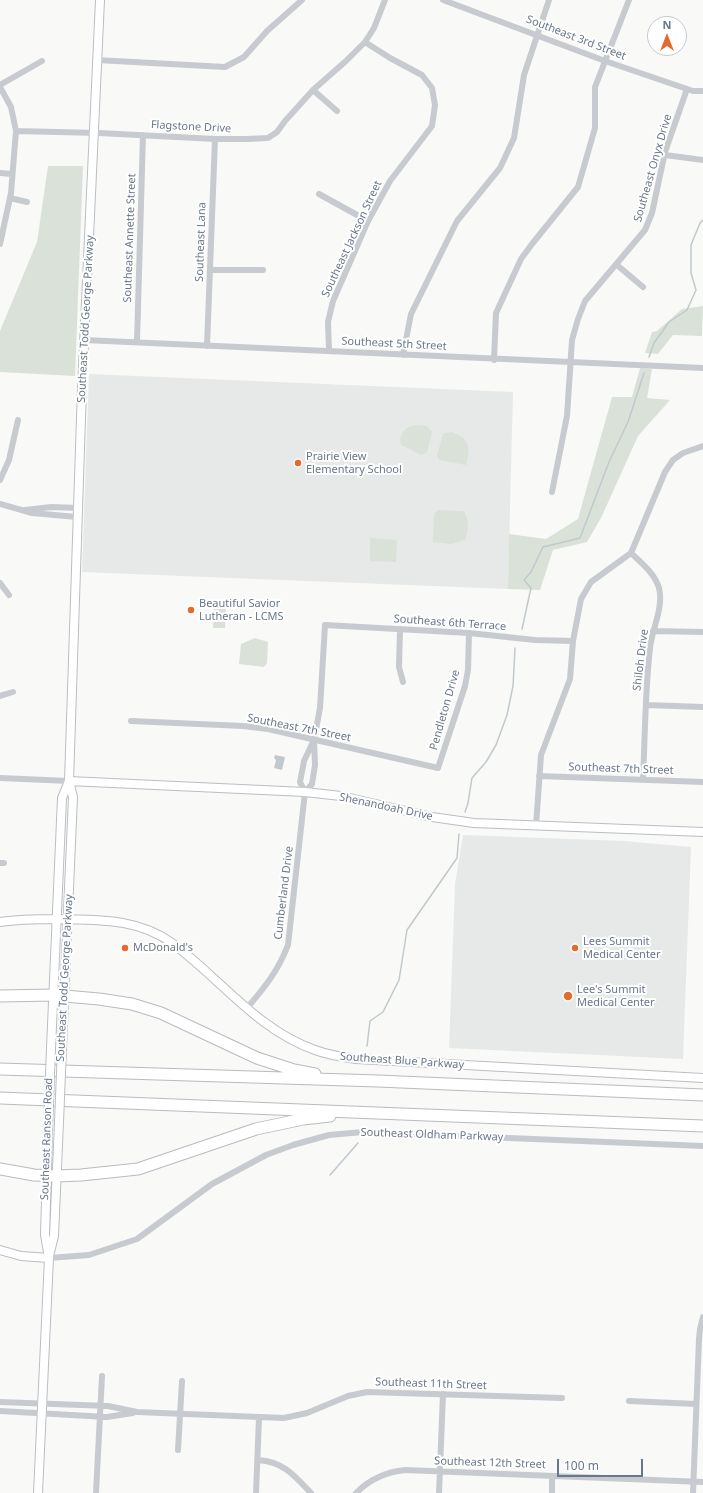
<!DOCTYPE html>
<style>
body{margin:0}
#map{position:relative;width:703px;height:1493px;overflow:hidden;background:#f9f9f7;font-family:"Noto Sans",sans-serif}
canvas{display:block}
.north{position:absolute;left:647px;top:16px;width:40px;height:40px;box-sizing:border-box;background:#fff;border:1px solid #c3c9cf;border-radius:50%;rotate:0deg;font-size:11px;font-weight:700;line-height:16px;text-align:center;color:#697788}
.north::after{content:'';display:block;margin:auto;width:14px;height:18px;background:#e26c2e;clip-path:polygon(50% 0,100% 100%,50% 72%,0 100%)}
.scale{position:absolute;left:557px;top:1459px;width:86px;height:18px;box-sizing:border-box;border:2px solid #697788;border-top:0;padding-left:5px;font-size:12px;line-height:14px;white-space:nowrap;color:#697788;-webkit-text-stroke:3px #fff;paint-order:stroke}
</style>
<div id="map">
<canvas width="703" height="1493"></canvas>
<div class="north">N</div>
<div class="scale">100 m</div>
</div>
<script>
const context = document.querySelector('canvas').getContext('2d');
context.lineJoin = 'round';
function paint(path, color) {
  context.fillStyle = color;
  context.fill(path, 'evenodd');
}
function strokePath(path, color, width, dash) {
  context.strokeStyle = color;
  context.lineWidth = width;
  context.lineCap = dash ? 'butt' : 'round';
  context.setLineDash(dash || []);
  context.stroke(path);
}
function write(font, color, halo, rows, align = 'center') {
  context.font = font + ' "Noto Sans",sans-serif';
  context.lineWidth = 4;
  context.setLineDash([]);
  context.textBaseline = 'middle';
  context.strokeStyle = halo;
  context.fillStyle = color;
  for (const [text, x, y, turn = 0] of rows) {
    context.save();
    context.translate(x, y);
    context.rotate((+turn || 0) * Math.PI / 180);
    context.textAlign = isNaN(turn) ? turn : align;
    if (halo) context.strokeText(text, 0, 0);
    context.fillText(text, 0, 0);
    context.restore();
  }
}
const built = new Path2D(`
 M89 374 513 392 508 589 82 572Z
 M463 835 624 841 691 847 683 1059 449 1048 455 884Z`);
const green = new Path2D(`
 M48 166H83L75 376 0 372V331L37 242Z
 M703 306 702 336 673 335 658 354 645 353 652 332 657 331 682 309Z
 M640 368 652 369 647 398 670 400 638 436 601 518 587 542 553 550 540 590 508 589 509 534 546 539 578 519 612 397H632Z
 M417 425 427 426 432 432 427 452 421 455 401 445C399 433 405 426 417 425Z
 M451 432C470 438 471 447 466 465L440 460 437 456 443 434Z
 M438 510 464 511C469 522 469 529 465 540L451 544 433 542 434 514Z
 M370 538 397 540 396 562 370 561Z
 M214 609H226L225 628H213Z
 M255 638 268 642 267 663 264 667 239 664 241 644Z`);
const water = new Path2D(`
 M275 755 285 757 282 770 274 768 276 760 274 758Z`);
const stream = new Path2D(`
 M649 357 654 343 669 322 687 310 696 290 691 273V245L700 223 703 220
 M522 629 531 588 524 580 531 572 543 547 580 538 609 462 628 422 644 373
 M465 812 468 803 472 778 486 762 496 745 507 715 513 686 515 648
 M367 1046 370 1021 383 1012 399 980 407 930 457 858 459 834
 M330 1175 358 1143`);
const street = new Path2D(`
 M443 0 605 61 693 91H703
 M97 60 225 67 244 57 267 31 302 0
 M0 85 42 61
 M0 87 11 107 16 131 11 193 0 244
 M313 90 337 111
 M16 131 99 133 215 139H247L268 138 277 132 285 121 313 90 346 61 365 42 374 28 385 0
 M665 155 703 160
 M0 173 12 174
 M319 194 368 221
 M10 198 27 202
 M617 265 643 287
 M210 270H263
 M84 340 703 368
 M137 342 143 135
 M207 346 215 139
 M329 351 328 322 333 301 368 221 390 181 432 126 435 105 432 88 422 75 390 58 365 42
 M403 355 411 314 457 221 500 168 514 138 524 75 549 0
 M494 360 496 313 521 259 532 244 578 187 595 128V87L629 0
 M0 480 9 460 18 420
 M552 492 567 416 572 340 578 319 585 301 645 230 652 213 665 152 687 89
 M0 504 32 513 77 517
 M25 510 51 507 78 508
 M631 553C641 562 655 574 659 588 664 607 652 629 650 648 645 692 645 736 643 780
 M0 583 9 595
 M400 629 399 667 403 682
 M653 631 703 632
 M0 696 13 692
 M646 705 703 707
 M131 721 243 726 268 729 438 768 465 686 468 670 469 633
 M539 776 703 782
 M0 778 69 781
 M305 792 312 784 315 765 314 740 320 708 325 625 469 633 535 640 573 641
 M536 826 541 755 570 679 573 641 581 599 591 582 631 553 665 472 673 460 683 453 703 446
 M0 863H4
 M247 1008C265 987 278 971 288 945L305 792 300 782 304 761 314 740
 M49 1258 89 1255 137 1239 212 1184 266 1155 293 1145 329 1135 363 1132 703 1146
 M629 1401 696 1404
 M0 1402 108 1406 137 1412 284 1418 307 1413 348 1396 367 1392 562 1398
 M0 1411 107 1417 133 1413
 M178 1450 182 1381
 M258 1460C284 1462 294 1475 311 1493
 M96 1493 102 1376
 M256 1493 259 1418
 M356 1493C370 1479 385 1472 405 1470L703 1482
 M439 1493 443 1394
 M552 1493V1476
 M693 1493 699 1339 700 1329 703 1317`);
const secondary = new Path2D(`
 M69 781 305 792 341 796 432 817 474 823 703 832
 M0 922C19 919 38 919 58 919 98 920 137 918 172 943 220 978 257 1030 315 1050 328 1055 342 1057 356 1059L703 1078
 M51 1048 62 798 69 781
 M62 1048 73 797 69 781 82 388 100 0
 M0 1250 21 1256 49 1258
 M49 1256 54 1236 59 1122
 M38 1493 49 1258 45 1235 48 1131`);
const highway = new Path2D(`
 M0 996 53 995 99 999 132 1004 161 1013 257 1058 294 1070 315 1074
 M0 1069 378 1081 703 1095
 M0 1098 703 1126
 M0 1169 34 1175 57 1176 81 1175 138 1169 256 1129 303 1119 330 1116`);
const secondaryBridge = new Path2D(`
 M59 1122 62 1048
 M48 1131 51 1048`);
const markers = [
 [298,463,4,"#e26c2e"],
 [191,610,4,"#e26c2e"],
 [125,948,4,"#e26c2e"],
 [575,948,4,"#e26c2e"],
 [568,996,5,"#e26c2e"]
];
const streetNames = [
 ["Southeast 3rd Street",576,38,21],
 ["Flagstone Drive",191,127,3],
 ["Southeast Onyx Drive",653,168,-74],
 ["Southeast Annette Street",130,238,-88],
 ["Southeast Jackson Street",352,239,-65],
 ["Southeast Lana",201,242,-88],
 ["Southeast Todd George Parkway",86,319,-87],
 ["Southeast 5th Street",394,344,3],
 ["Southeast 6th Terrace",450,623,4],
 ["Shiloh Drive",641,660,-83],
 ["Pendleton Drive",445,710,-74],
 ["Southeast 7th Street",299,728,11],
 ["Southeast 7th Street",621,769,2],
 ["Shenandoah Drive",386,807,12],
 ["Cumberland Drive",284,893,-83],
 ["Southeast Todd George Parkway",65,978,-87],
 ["Southeast Blue Parkway",402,1061,4],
 ["Southeast Oldham Parkway",432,1135,2],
 ["Southeast Ranson Road",47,1139,-88],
 ["Southeast 11th Street",431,1384,2],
 ["Southeast 12th Street",490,1463,2]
];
const poiNames = [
 ["Prairie View",306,457],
 ["Elementary School",306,470],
 ["Beautiful Savior",199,604],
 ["Lutheran - LCMS",199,617],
 ["Lees Summit",583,942],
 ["Medical Center",583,955],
 ["McDonald's",133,948],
 ["Lee's Summit",577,990],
 ["Medical Center",577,1003]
];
paint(built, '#e7e8e8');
paint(green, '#dae1d8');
paint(water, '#c0c9ce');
strokePath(stream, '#c0c9ce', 1.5);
strokePath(secondary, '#babec3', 10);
strokePath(highway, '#b8bbbf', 13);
strokePath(street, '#c7cace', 6);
strokePath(secondary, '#fff', 8);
strokePath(highway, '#fff', 11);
strokePath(secondaryBridge, '#babec3', 10, []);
strokePath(secondaryBridge, '#fff', 8);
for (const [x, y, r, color] of markers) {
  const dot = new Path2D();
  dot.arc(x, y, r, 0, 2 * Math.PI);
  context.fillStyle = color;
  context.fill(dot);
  strokePath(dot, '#fff', 1.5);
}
write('11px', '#697788', '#fff', streetNames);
write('11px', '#697788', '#fff', poiNames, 'left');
</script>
